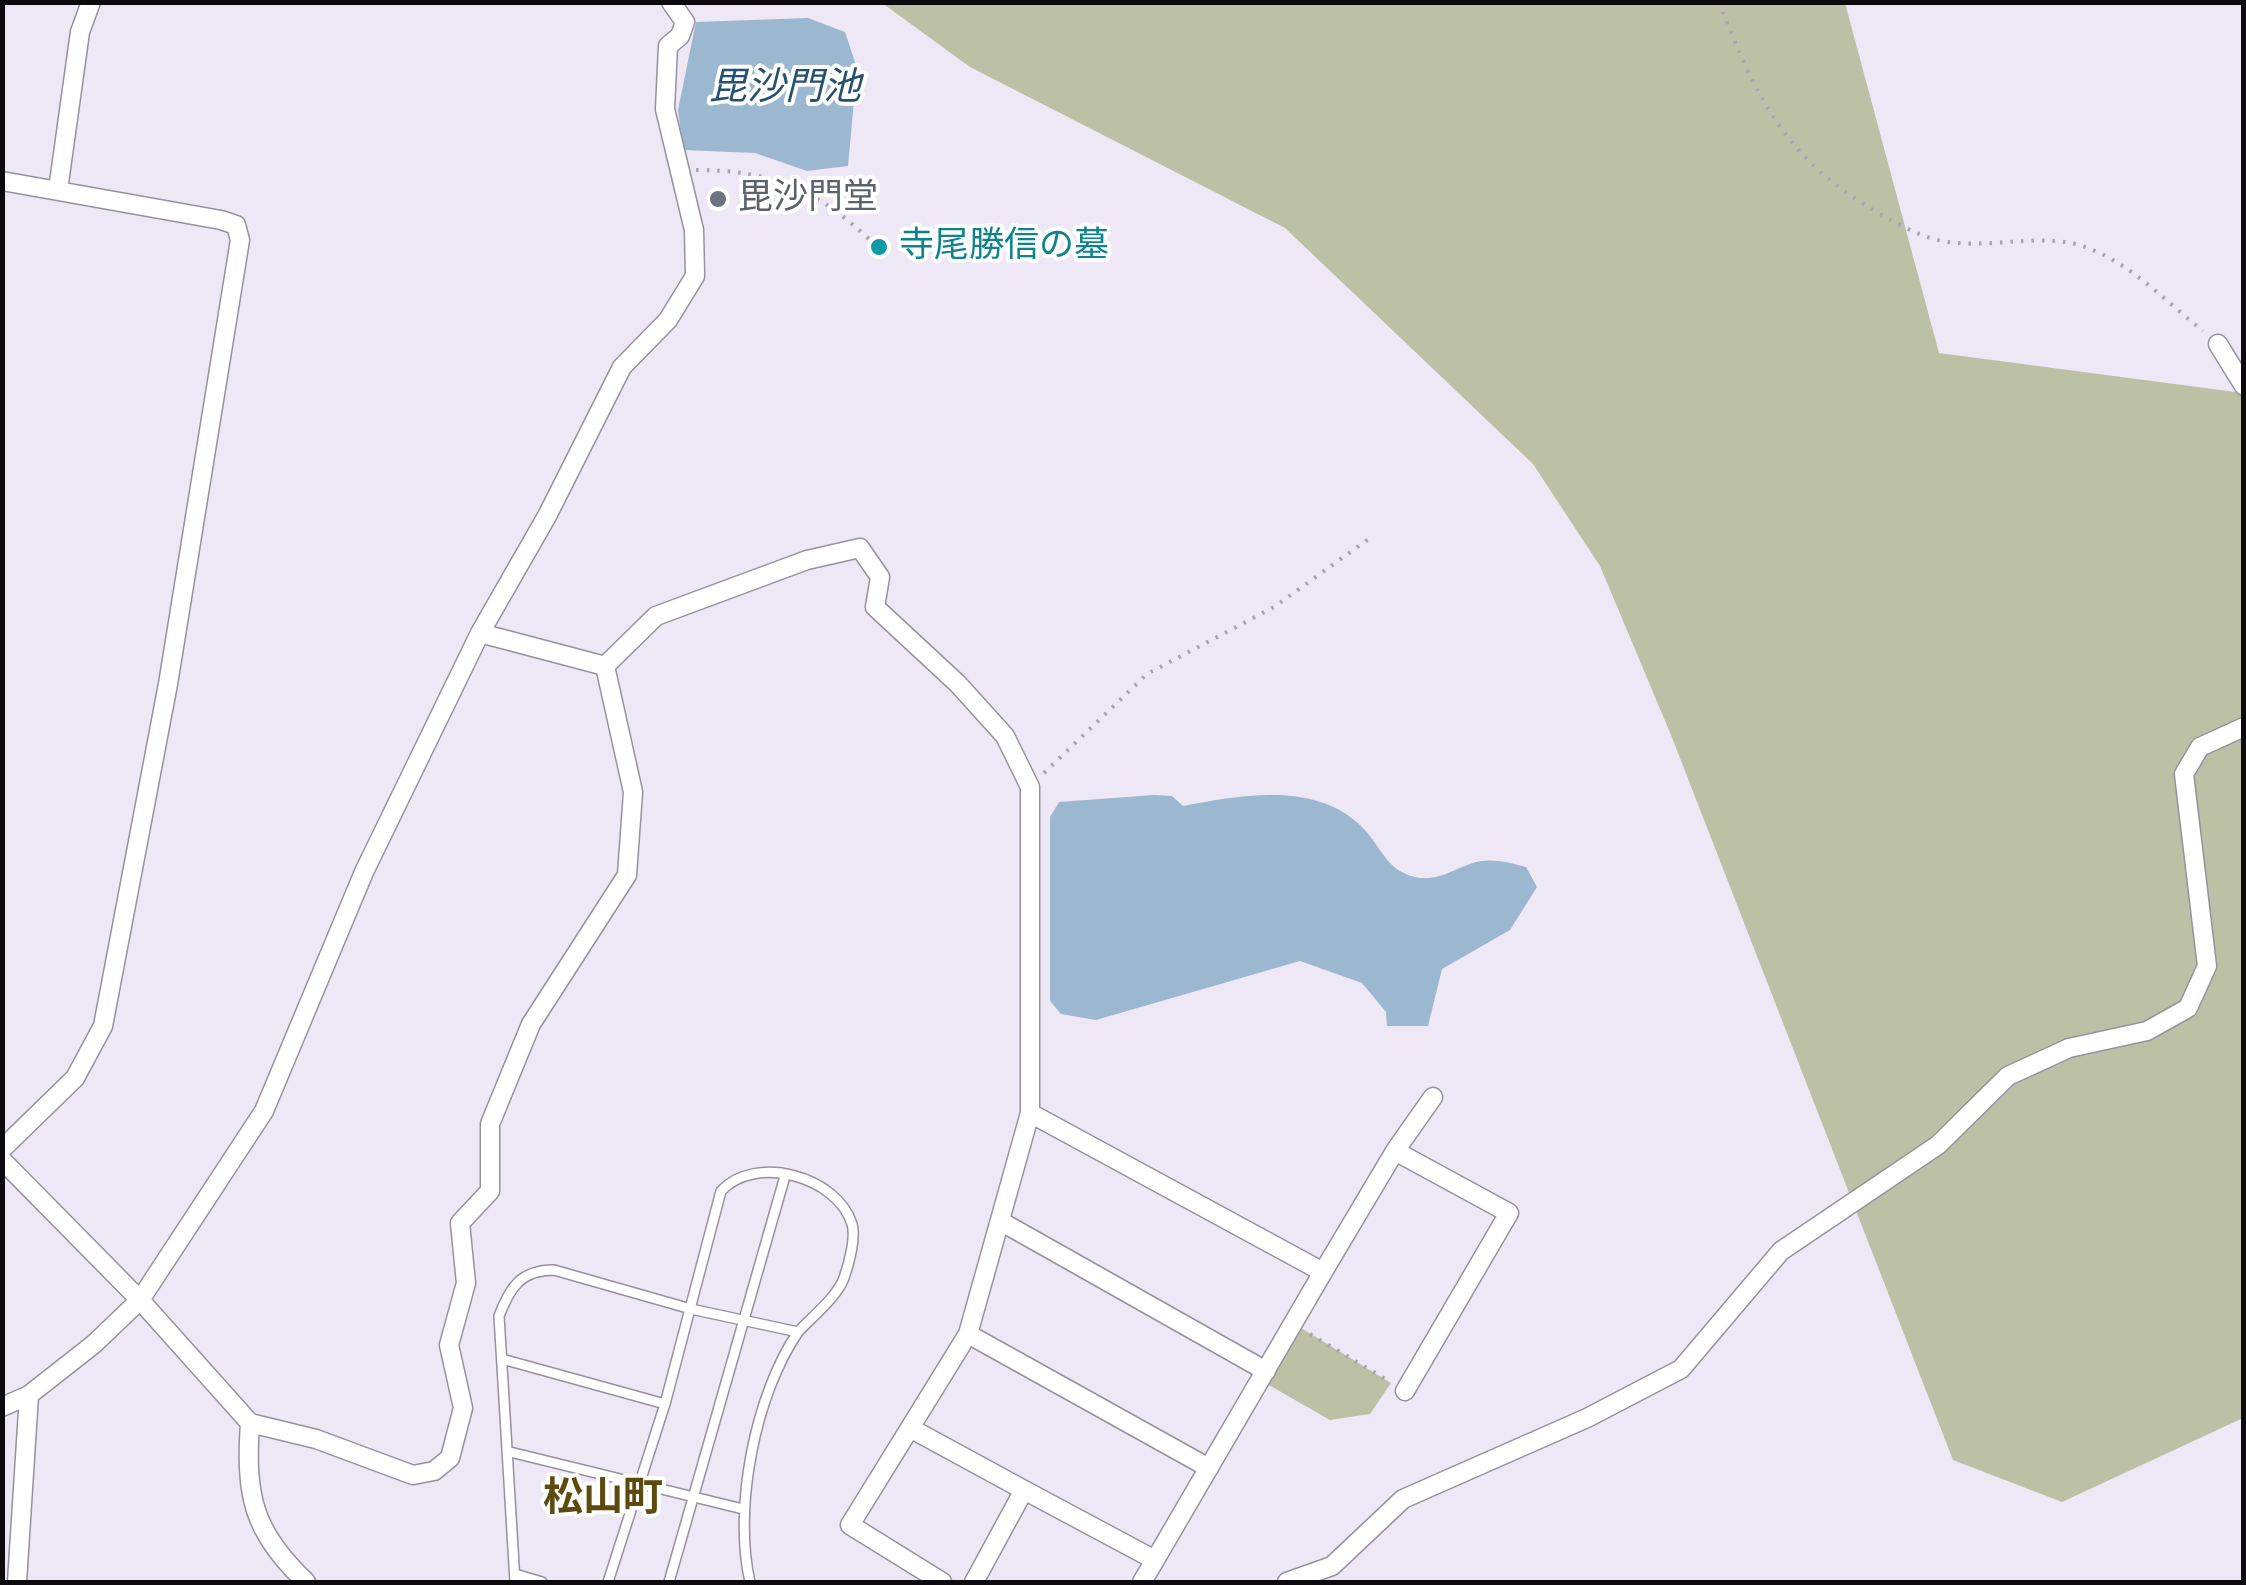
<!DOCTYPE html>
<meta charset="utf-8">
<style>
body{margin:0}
#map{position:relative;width:2246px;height:1585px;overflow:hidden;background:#eee7f5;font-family:"Archivo Narrow",sans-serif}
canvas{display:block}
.frame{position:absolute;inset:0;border:5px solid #0c0a0f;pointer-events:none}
</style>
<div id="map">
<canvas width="2246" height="1585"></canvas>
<div class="frame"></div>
</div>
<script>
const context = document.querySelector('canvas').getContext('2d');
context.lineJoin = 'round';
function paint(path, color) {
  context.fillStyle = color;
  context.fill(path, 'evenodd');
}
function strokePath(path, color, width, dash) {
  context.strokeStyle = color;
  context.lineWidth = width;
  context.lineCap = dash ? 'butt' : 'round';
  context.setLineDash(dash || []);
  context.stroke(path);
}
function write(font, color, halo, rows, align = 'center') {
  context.font = font + ' "Archivo Narrow","Noto Sans JP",sans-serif';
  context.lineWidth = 8;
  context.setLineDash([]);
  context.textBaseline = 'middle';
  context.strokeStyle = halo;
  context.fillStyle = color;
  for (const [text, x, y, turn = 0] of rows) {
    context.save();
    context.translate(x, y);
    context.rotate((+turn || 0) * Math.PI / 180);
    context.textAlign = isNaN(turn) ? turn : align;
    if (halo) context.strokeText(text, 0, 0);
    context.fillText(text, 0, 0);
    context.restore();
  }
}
const green = new Path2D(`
 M882 3H1845L1939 353 2243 393V1418L2062 1502 1953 1460 1671 735 1600 566 1533 464 1285 228 970 67Z
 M1293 1323 1391 1383 1370 1414 1330 1420 1260 1380Z`);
const water = new Path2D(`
 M808 18 845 32 857 68 848 166 807 171 755 153 683 150 678 110 696 22Z
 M1154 795 1172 796 1183 806C1239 795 1316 781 1361 826 1381 845 1385 870 1415 877 1440 883 1458 865 1481 861 1497 859 1511 863 1526 867L1537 887 1510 930 1442 969 1428 1026H1387L1386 1012 1362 983 1300 961 1096 1020 1061 1014 1050 1001V817L1059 802Z`);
const path = new Path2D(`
 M1719 2C1757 100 1786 160 1880 214 1905 228 1928 241 1957 243 2002 247 2051 231 2093 250 2134 267 2169 304 2203 331
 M696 170C771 170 816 189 870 240
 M1044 773 1147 674 1274 607 1370 538
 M1310 1334 1387 1380`);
const service = new Path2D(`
 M502 1359 665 1404
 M510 1452 743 1509
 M515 1574 542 1582
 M515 1582 499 1316C510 1287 521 1270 554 1270L691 1309 798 1332C755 1395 733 1508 750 1582
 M608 1582 665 1404 721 1191C755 1154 837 1176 852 1224 856 1237 849 1264 844 1278 837 1297 812 1317 798 1332
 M669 1582 785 1176`);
const minor = new Path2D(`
 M2 181 221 220 236 225 240 240 168 684 103 1026 75 1078 2 1149
 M58 190 80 32 91 2
 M2218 344 2244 386
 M480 633 605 666 656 616 807 560 860 548 880 577 875 607 958 684 1005 736 1030 787V1113
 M1395 1151 1509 1213 1405 1391
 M2 1160 140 1300 250 1423C245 1496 253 1532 306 1582
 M1000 1221 1266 1371
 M1323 1272 1395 1151 1433 1097
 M968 1334 1209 1468
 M2 1407 29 1395
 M250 1423 316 1439 413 1475 434 1471 450 1458 463 1408 449 1345 466 1283 460 1223 490 1191V1124L531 1024 627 875 633 792 605 666
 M910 1428 1024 1490
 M17 1582 29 1395 94 1344 140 1300 264 1111 364 872 480 633 547 516 622 367 668 320 695 276 694 230 665 109 668 46 680 36 685 22 671 2
 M942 1582 850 1525 968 1334 1030 1113 1323 1272 1155 1560 1024 1490 974 1582
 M1142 1582 1155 1560
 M1287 1582 1332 1566 1403 1499 1587 1418 1681 1369 1781 1251 1938 1145 2008 1076 2069 1048 2147 1031 2188 1008 2207 966 2184 774 2200 747 2244 727`);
const markers = [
 [718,199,10,"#6b7280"],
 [879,247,10,"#0f9aa8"]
];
const worshipNames = [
 ["毘沙門堂",738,199]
];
const cultureNames = [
 ["寺尾勝信の墓",899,247]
];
const waterNames = [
 ["毘沙門池",785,89]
];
const quarterNames = [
 ["松山町",603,1499]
];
paint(green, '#bcc1a6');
paint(water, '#9cb8d0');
strokePath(service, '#97919e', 12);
strokePath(minor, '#97919e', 21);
strokePath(path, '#a9a3ae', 4, [2.5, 8]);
strokePath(service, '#fff', 9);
strokePath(minor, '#fff', 18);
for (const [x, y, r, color] of markers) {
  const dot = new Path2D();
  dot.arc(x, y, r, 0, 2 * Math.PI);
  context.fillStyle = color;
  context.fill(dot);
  strokePath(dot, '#fff', 4);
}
write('35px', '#5b616d', '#fff', worshipNames, 'left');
write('35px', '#0d838f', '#fff', cultureNames, 'left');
write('italic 38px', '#245173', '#fff', waterNames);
write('bold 40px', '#5c4b0c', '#fff', quarterNames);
</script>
